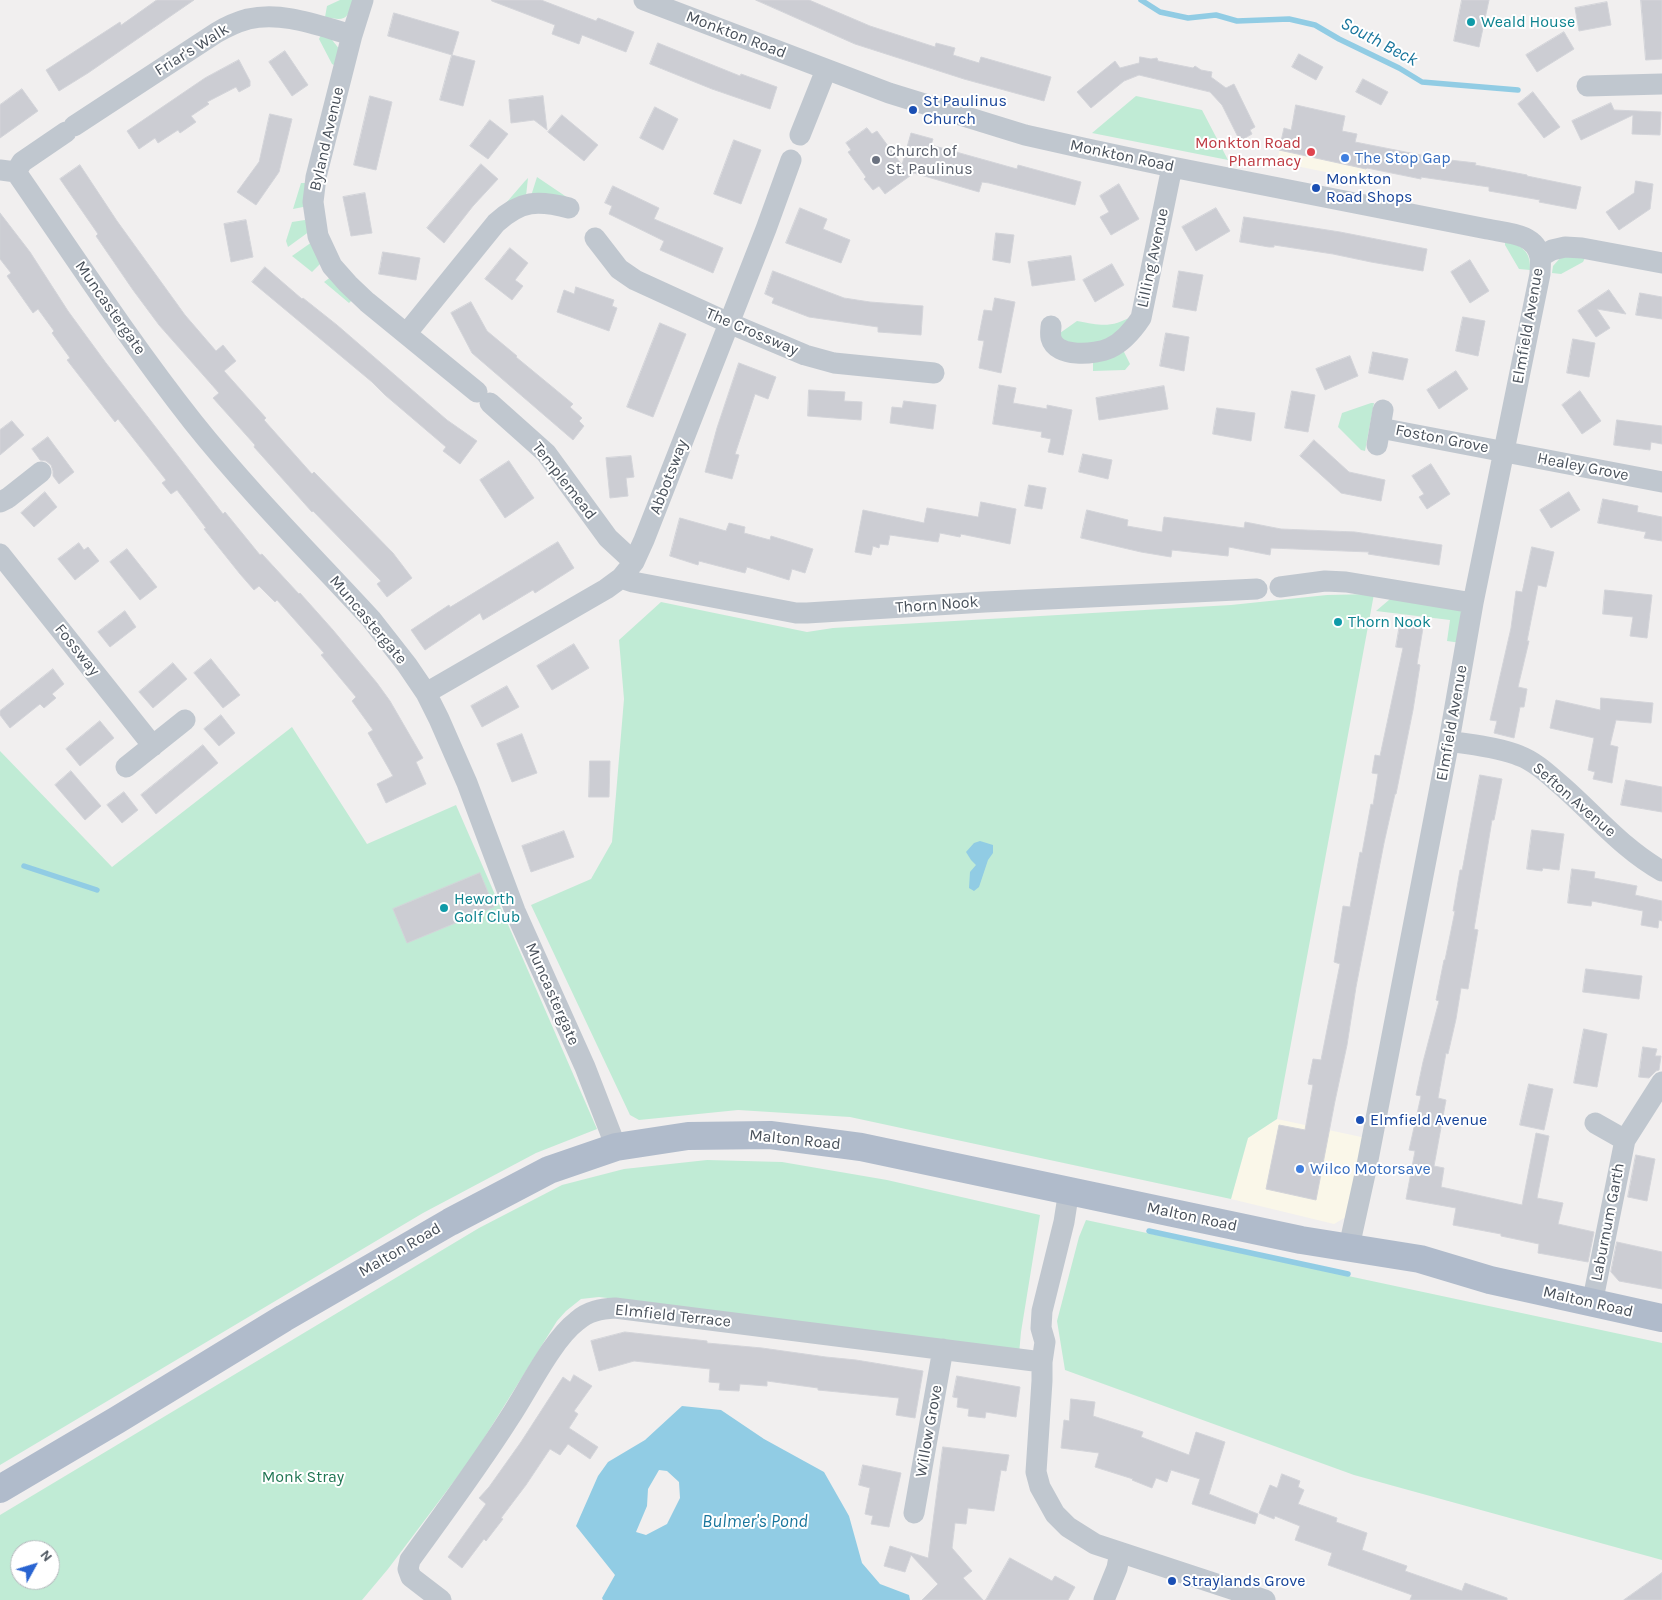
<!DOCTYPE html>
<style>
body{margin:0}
#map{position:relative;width:1662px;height:1600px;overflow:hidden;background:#f1efef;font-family:Karla,sans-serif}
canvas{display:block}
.north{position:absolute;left:10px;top:1540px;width:50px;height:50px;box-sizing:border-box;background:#fff;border:1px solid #b6b9bd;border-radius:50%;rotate:51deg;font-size:14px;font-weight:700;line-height:20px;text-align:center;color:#48505a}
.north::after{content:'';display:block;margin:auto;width:18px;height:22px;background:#2964d1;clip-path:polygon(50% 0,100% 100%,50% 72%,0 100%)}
</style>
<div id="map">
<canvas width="1662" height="1600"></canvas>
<div class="north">N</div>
</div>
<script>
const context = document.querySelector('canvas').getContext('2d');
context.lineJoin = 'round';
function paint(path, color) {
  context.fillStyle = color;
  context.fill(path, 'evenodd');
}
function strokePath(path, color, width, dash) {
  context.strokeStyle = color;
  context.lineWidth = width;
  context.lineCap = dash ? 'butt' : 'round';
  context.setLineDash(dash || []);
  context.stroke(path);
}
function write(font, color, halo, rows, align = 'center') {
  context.font = font + ' Karla,sans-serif';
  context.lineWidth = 4;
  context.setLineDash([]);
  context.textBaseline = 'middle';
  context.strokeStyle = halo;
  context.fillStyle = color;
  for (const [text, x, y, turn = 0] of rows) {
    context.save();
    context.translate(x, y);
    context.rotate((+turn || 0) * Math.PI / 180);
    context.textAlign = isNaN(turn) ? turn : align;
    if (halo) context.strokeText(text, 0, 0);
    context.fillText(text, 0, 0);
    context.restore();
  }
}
const commercial = new Path2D(`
 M1284 128 1372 146 1364 180 1277 162Z
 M1277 1119 1366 1138 1353 1213 1334 1224 1231 1199 1248 1138Z`);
const green = new Path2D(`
 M340 0H353C348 20 345 21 325 17L327 6Z
 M321 35 329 36 340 50 338 67 332 64 319 39Z
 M1136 96 1202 110 1228 160 1092 133Z
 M537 177 577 204 531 196Z
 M528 178 526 196 500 210 525 181Z
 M301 183H305L307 186 303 207 293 209Z
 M305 220 310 231 288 247 286 241 292 222Z
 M1505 240C1522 246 1531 251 1530 270L1519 269 1505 245Z
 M312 242 321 263 312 272 292 256Z
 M1586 256 1583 262 1561 274 1552 273 1553 266 1561 257Z
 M332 276 353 299 349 303 324 282Z
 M1135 315 1122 333 1085 348 1058 338 1060 333 1077 321C1104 326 1110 328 1135 315Z
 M1122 348 1130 364 1125 370 1093 371V358Z
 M1371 403H1374L1365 451 1361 450 1338 427 1342 413Z
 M1374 594 1277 1119 1248 1138 1231 1199 850 1117 738 1110 639 1120 630 1115 531 905 591 879 612 842 624 699 619 640 661 602 807 632 833 628 1231 605 1327 595Z
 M1396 594 1454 603 1464 613 1461 643 1447 641 1450 620 1376 611Z
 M292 727 367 844 456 805 597 1129 536 1153 423 1213 0 1465V751L112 867Z
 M707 1160 782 1162 887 1180 1040 1215 1021 1332 1019 1354 691 1308 599 1297 581 1299 566 1311 557 1321 473 1456 388 1569 362 1600H0V1515L479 1228 562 1185 624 1169ZM20 1550H50V1580H20Z
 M1086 1220 1662 1343V1560L1354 1475 1065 1370 1057 1321 1079 1237Z`);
const water = new Path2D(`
 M980 841 993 845V853L988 860 979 887 974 891 969 888 970 872 976 865 971 860 966 852 974 843Z
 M682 1406 721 1410 764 1439 824 1472 849 1516 862 1563 880 1584 909 1595 910 1600H603L602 1598 615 1575 576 1526 598 1476 608 1462 645 1440ZM659 1470 667 1471 679 1482 680 1498 667 1524 646 1535 636 1532 647 1506 648 1489Z`);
const stream = new Path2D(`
 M1141 0 1160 12 1188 18 1216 15 1237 21 1289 19 1315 25 1339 39 1399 68 1422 82 1518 90
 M24 866 97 890
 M1149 1231 1348 1274`);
const building = new Path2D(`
 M157 0H194L88 73 59 91 46 70 120 22 121 25Z
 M492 0H541L596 21 598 18 634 32 626 52 582 35 579 44 552 34 555 25 492 1Z
 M756 0H809L870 26 935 47 936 43 955 48 953 55 979 63 981 57 1051 77 1044 101 964 79 855 44Z
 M1462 0H1489L1479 47 1454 41Z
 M1641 0H1662V59L1646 60Z
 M1607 2 1611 25 1579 31 1575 8Z
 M394 13 459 32 452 55 388 36Z
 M1564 32 1574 49 1537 72 1526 55Z
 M658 43 740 76 741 74 777 87 770 109 712 89 650 64Z
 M285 51 308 85 292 96 269 62Z
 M1299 54 1323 67 1316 80 1292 67Z
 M452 55 475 61 463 106 440 100Z
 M1140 57 1151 59 1157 58 1158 61 1193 68 1195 66 1201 70 1212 72 1211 77 1226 88 1234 84 1255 127 1250 130 1252 134 1240 141 1222 105 1210 92 1139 75 1124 81 1091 108 1077 92 1115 61 1120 68 1139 63Z
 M239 60 250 81V86L239 92 236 87 207 102 209 104 191 116 196 122 180 133 178 130 158 143 155 138 139 149 127 131 205 78Z
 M1363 79 1388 92 1381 105 1356 92Z
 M22 89 38 111 0 138V105Z
 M1533 92 1560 127 1544 138 1518 104Z
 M370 96 392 102 376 170 354 165Z
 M543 96 547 130 534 120 511 123 509 100Z
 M1611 103 1614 110 1661 112 1660 135 1632 134 1633 115 1581 140 1572 121Z
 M1296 105 1345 116 1342 131 1357 134 1355 142 1441 159 1476 163 1475 165 1527 175V176L1581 187 1576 209 1539 202 1540 200 1489 191V187L1421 177V179L1367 168 1366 169 1279 150 1284 128 1291 130Z
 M655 107 678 119 663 150 640 138Z
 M270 114 292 119 279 172 256 205 237 192 259 162Z
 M562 115 598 145 584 161 548 132Z
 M490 120 508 134 488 159 470 146Z
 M867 128 872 134 877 131 902 165 911 133 933 139 931 145 1017 169 1018 165 1081 182 1075 205 989 183 982 182 979 192 914 173 885 194 879 186 873 190 864 179 866 177 848 152 851 150 846 143Z
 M734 140 761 150 741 204 714 194Z
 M481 164 498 179 473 206 444 243 427 228Z
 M80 165 117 221 185 315 216 351 223 345 236 361 224 371 266 418 264 420 312 474 314 472 393 553 412 578 387 597 377 584 381 581 313 511 312 512 254 447 255 445 213 398 219 393 159 325 133 290 96 236 98 234 60 179Z
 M1636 181 1653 184 1650 209 1619 230 1606 212 1634 193Z
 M1119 184 1139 219 1111 235 1100 217 1109 212 1100 196Z
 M613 186 659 208 654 219 723 248 713 273 660 250 664 241 609 214 612 206 605 203Z
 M365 193 372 233 351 236 343 197Z
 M800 208 827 219 823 229 850 240 841 263 786 243Z
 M1216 208 1230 231 1196 251 1182 227Z
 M0 213 30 252 68 311 106 363 223 514 225 512 260 555 262 554 299 594 300 593 333 630 377 683 390 701 423 758 416 762 426 784 386 803 377 784 393 776 368 733 373 730 352 701 356 697 321 655 324 653 277 600 275 602 259 586 254 590 240 574 204 529 206 528 177 490 171 494 162 483 166 480 118 419 115 422 67 360 70 358 52 333 54 331 38 309 33 313 7 276 11 273 0 259Z
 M1244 217 1340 232 1427 249 1423 271 1371 262 1333 254 1274 245V247H1269L1240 242Z
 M246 220 253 257 231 262 224 224Z
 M996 233 1014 235 1010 263 993 260Z
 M510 248 528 263 515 280 523 286 512 300 485 279Z
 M383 252 420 258 416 280 379 274Z
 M1071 256 1075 280 1032 286 1028 262Z
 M1470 260 1489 291 1470 303 1451 272Z
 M1112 264 1124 285 1095 302 1083 280Z
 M265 267 302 299 303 298 337 325 447 420 477 441 460 464 443 451 446 447 385 395 372 382 252 282Z
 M773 271 844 298 870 302 923 306 921 335 878 332V327L809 317 772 303 774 298 765 294Z
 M1179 271 1203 275 1196 311 1173 307Z
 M576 287 614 300 612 306 617 308 609 331 557 312 564 290 574 294Z
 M1609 290 1626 314 1597 309 1610 328 1596 337 1578 311Z
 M1640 293 1662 297V319L1636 315Z
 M995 298 1015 302 1001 373 979 368 984 341 978 340 984 310 992 311Z
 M471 302 487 331 517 356 516 357 573 404 570 407 582 418 579 421 584 426 573 440 472 353 451 313Z
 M1463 317 1485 321 1478 356 1456 351Z
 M660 323 686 334 653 417 627 407Z
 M1166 333 1189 337 1184 371 1160 366Z
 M1573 339 1595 343 1589 377 1567 373Z
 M1373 352 1408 359 1403 380 1369 373Z
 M1350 356 1358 376 1325 390 1316 369Z
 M739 363 776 377 768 399 755 394 735 454 739 455 732 479 705 472 717 428Z
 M1456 371 1468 389 1439 409 1427 390Z
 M999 385 1016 388 1013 403 1047 409V405L1072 410 1063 455 1048 452 1051 439 1041 437 1042 432 993 424Z
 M1164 386 1168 409 1099 420 1096 398Z
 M809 390 845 392 844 401 862 402 861 420 808 416Z
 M1292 391 1315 395 1308 432 1285 428Z
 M1580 391 1601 421 1582 434 1562 405Z
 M904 401 936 405 933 429 890 423 892 407 902 408Z
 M1217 408 1255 413 1251 441 1213 434Z
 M1617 420 1662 426V444L1651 442 1650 450 1614 445Z
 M12 421 24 435 0 455V430Z
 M48 437 74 472 59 484 53 476V471L51 465 46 461 40 460 32 449Z
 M1314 440 1349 472 1385 480 1381 501 1341 493 1300 456Z
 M1083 454 1112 460 1108 479 1079 472Z
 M631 456 634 477 626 478 628 496 610 498 606 458Z
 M509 461 534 498 505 518 480 480Z
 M1431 464 1450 494 1427 509 1419 497 1424 494 1412 476Z
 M1029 485 1046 488 1042 509 1025 506Z
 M45 492 57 507 34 527 21 513Z
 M1569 492 1580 510 1551 528 1540 510Z
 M1603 499 1638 506 1637 512 1662 517V541L1644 538 1646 532 1598 523Z
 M981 502 1016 509 1010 544 961 534 960 537 940 533 938 542 890 535 888 545 880 544 879 548 873 546 871 555 855 552 863 510 924 523 927 508 978 517Z
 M1087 510 1128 520 1127 526 1162 532 1164 517 1244 528 1245 522 1281 529 1355 532 1442 545 1439 565 1368 554 1369 552 1271 548 1270 555 1229 547 1228 556 1172 550 1171 557 1141 552 1081 538Z
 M680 518 726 531 729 523 745 527 744 533 770 540 771 536 813 549 805 573 792 569 789 580 747 567 745 573 699 561 698 565 670 556Z
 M558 542 574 568 535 593 533 590 483 620 480 613 425 650 411 630 449 605 450 607Z
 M79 543 84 550 88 547 99 561 75 580 58 559Z
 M1532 547 1554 552 1546 587 1538 585 1527 641H1529L1518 687 1527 689 1524 707H1520L1514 738 1494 733 1497 721 1490 720 1511 628 1516 591 1522 592Z
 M127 549 157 587 140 600 110 562Z
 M1605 590 1652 595 1647 638 1630 636 1633 617 1603 614Z
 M125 611 136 627 110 647 98 632Z
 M1400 624 1423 628 1417 664 1420 665 1413 710 1396 794H1395L1384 843 1356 987 1347 1045 1335 1101 1316 1200 1266 1189 1279 1125 1305 1130 1313 1085 1308 1084 1313 1059 1321 1060 1340 964 1334 962 1343 906 1350 907 1360 852 1362 853 1371 804 1373 805 1378 774 1372 773 1375 755 1380 756 1403 648 1396 647Z
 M574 644 589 668 552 690 537 666Z
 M211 659 240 695 223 708 194 673Z
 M173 663 187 679 153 708 139 692Z
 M53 669 64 684 52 694 56 698 44 708 40 704 10 728 0 715V711Z
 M507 686 519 707 482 727 471 706Z
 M1601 698 1653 703 1651 723 1616 720 1610 745 1618 747 1612 783 1593 779 1595 772 1588 770 1594 738 1550 728 1556 700 1600 710Z
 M221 715 235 733 219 746 204 729Z
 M100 721 114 738 80 766 66 749Z
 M522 734 537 773 512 782 497 744Z
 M203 745 218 763 156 814 141 795Z
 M590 761H610L609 797H589Z
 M71 771 101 806 85 820 55 785Z
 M1480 775 1502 779 1494 820H1492L1474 929 1478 930 1468 989 1461 988 1456 1019 1448 1054 1446 1053 1438 1098 1446 1100 1434 1166 1444 1168 1441 1187 1522 1205 1536 1133 1549 1136 1537 1198 1563 1203 1558 1224 1594 1232 1588 1262 1538 1253 1539 1244 1501 1236V1234L1453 1225 1456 1208 1406 1199 1415 1151 1409 1150 1421 1096 1416 1095 1423 1062 1439 1001 1436 1000 1444 960H1445L1455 911H1453L1460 870H1462Z
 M1626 780 1662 787V812L1621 805Z
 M124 792 138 810 122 823 107 805Z
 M1532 830 1564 834 1559 870 1543 868 1542 871 1527 869Z
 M564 831 574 857 531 872 522 846Z
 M1572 869 1595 872 1594 878 1637 886 1635 895 1662 901V921L1659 920 1658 928 1641 925 1643 911 1592 901 1591 906 1568 903Z
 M480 873 494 907 407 943 393 909Z
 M1586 969 1642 976 1639 999 1583 992Z
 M1584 1029 1607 1034 1597 1087 1574 1083Z
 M1643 1047 1657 1049 1655 1056H1661L1659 1070 1656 1071 1649 1078 1639 1077Z
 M1529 1084 1553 1089 1544 1130 1520 1125Z
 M1636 1155 1655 1159 1647 1201 1628 1197Z
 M1617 1242 1662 1252V1289L1619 1281 1611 1272Z
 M625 1332 707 1341V1343L762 1348 826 1357 856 1360 923 1371 915 1418 896 1415 899 1398 818 1390V1388L767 1381V1386L740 1384 739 1391 719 1390 720 1383 709 1382 710 1369 634 1361 599 1371 591 1341Z
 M574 1375 592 1386 574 1411 578 1414 569 1428 598 1447 590 1459 568 1444 560 1455 550 1449 526 1485 501 1518 503 1519 486 1541 484 1539 462 1568 448 1557 486 1504 479 1498 489 1487 521 1442 563 1377 570 1382Z
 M957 1376 1020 1387 1016 1417 986 1412 985 1418 968 1416 969 1409 957 1407 958 1398 953 1397Z
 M1071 1399 1095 1402 1093 1416 1143 1432 1141 1437 1189 1455 1196 1432 1225 1442 1209 1494 1258 1514 1255 1524 1192 1504 1200 1479 1171 1470 1167 1482 1156 1478 1152 1488 1132 1480 1133 1479 1095 1467 1099 1453 1061 1448 1064 1420 1069 1421Z
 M943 1447 1009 1455 1006 1471 1001 1470 994 1511 968 1508 966 1524 955 1523 952 1548 972 1571 963 1578 983 1600H922L938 1584 911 1555 905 1572 884 1566 890 1546 928 1558Z
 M863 1465 901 1473 889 1527 871 1524 873 1516 865 1514 870 1488 859 1485Z
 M1282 1474 1300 1481 1298 1487 1304 1490 1298 1504 1337 1518 1336 1522 1367 1533 1362 1550 1407 1566 1405 1571 1462 1591 1465 1583 1507 1598V1600H1410L1412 1595 1328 1565 1332 1553 1295 1540 1300 1526 1275 1516 1274 1519 1259 1513 1270 1485 1277 1488Z
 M1010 1558 1052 1581 1055 1576 1075 1587 1068 1600H986Z
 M1662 1573V1600H1624Z`);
const minor = new Path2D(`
 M363 0 352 35 316 177 313 202 318 236 332 266 348 284 367 302 477 392
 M644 0 889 93 1025 135 1083 148 1172 167 1487 229C1507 233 1536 233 1540 257 1541 262 1540 269 1540 274L1473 603 1449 741 1367 1165 1349 1247
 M1587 86 1662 84
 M74 126 216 33C226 27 237 22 248 19 283 11 319 26 352 35
 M800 135 826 70
 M0 170 16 172C74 256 130 342 193 422 248 491 311 554 371 619L407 665 426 693 439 719 467 783 515 911 585 1067 616 1147
 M16 172 22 162 66 132
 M595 238 619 269 635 280 729 323 805 355 834 363 934 373
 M1540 257 1552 250 1565 247 1582 248 1662 263
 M1051 326C1051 329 1050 334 1051 338 1056 358 1095 355 1110 348 1123 342 1133 330 1141 318L1172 167
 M406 334 496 223C521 200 538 200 569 208
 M490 403 546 453 608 538 634 562
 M1380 428 1662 482
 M1377 445 1383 410
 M0 502 8 498 41 472
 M0 554 153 746
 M621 578 633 582 796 613H807L985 602 1257 589
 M1280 587 1325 581 1346 582 1473 603
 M426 693 606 589 621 578 634 562 644 540 766 229 791 160
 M1449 741C1472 745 1498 747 1520 756 1536 762 1550 776 1563 787 1596 816 1624 850 1662 871
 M126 767 185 720
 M1595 1123 1625 1140 1662 1082
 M1069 1190 1064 1222 1042 1311 1041 1328 1045 1342 1042 1362V1381L1036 1472 1040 1487 1055 1514 1068 1527 1095 1544 1265 1600
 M1592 1304 1625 1140
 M914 1513 943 1349
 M441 1600 411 1577 408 1569 410 1560C444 1513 479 1466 510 1417 528 1390 552 1340 577 1321 588 1311 601 1309 615 1308L1042 1362
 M1104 1600 1117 1568 1120 1552`);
const primary = new Path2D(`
 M0 1489 117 1420 284 1318 450 1222 549 1170 616 1147 688 1136 770 1135 861 1147 1301 1240 1420 1259 1490 1280 1662 1318`);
const markers = [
 [1471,22,5,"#0f9aa8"],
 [913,110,5,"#1a4fb4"],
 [1311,152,5,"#e0444e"],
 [1345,158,5,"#3f7fe0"],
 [876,160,5,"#6b7280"],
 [1316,188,5,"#1a4fb4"],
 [1338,622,5,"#0f9aa8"],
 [444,908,5,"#0f9aa8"],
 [1360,1120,5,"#1a4fb4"],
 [1300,1169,5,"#3f7fe0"],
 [1172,1581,5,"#1a4fb4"]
];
const cultureNames = [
 ["Weald House",1481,22],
 ["Thorn Nook",1348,622],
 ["Heworth",454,899],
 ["Golf Club",454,917]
];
const streetNames = [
 ["Monkton Road",736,35,21],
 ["Friar's Walk",192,50,-32],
 ["Byland Avenue",327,139,-77],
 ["Monkton Road",1122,156,12],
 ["Lilling Avenue",1153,258,-78],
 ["Muncastergate",110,308,55],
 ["Elmfield Avenue",1528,326,-80],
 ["The Crossway",752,332,23],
 ["Foston Grove",1442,439,11],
 ["Healey Grove",1583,467,11],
 ["Abbotsway",669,477,-69],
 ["Templemead",564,481,52],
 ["Thorn Nook",937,605,-4],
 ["Muncastergate",368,620,50],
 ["Fossway",77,650,51],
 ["Elmfield Avenue",1452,723,-80],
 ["Sefton Avenue",1574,800,41],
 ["Muncastergate",552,994,66],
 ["Malton Road",795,1140,6],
 ["Malton Road",1192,1217,12],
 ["Laburnum Garth",1608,1222,-79],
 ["Malton Road",400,1250,-30],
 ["Malton Road",1588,1302,13],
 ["Elmfield Terrace",673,1316,6],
 ["Willow Grove",929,1431,-80]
];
const transitNames = [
 ["St Paulinus",923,101],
 ["Church",923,119],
 ["Monkton",1326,179],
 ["Road Shops",1326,197],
 ["Elmfield Avenue",1370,1120],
 ["Straylands Grove",1182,1581]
];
const healthNames = [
 ["Monkton Road",1301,143],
 ["Pharmacy",1301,161]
];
const worshipNames = [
 ["Church of",886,151],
 ["St. Paulinus",886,169]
];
const shopNames = [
 ["The Stop Gap",1355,158],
 ["Wilco Motorsave",1310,1169]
];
const parkNames = [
 ["Monk Stray",303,1477]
];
const waterNames = [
 ["South Beck",1379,42,28],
 ["Bulmer's Pond",755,1522]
];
paint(commercial, '#faf7e9');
paint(green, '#c0ebd5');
paint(water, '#91cce4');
strokePath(stream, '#91cce4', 5.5);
paint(building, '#cccdd3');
strokePath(building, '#d3d4d9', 1);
strokePath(minor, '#c0c7cf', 21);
strokePath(primary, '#b0bbcb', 28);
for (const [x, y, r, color] of markers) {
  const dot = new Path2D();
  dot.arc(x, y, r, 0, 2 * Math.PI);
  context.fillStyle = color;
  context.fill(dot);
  strokePath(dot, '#fff', 2);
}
write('16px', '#0d838f', '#fff', cultureNames, 'left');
write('16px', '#48505a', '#fff', streetNames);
write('16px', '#164399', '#fff', transitNames, 'left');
write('16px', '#be3a42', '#fff', healthNames, 'right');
write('16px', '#5b616d', '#fff', worshipNames, 'left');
write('16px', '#366cbe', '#fff', shopNames, 'left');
write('16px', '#1f7552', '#fff', parkNames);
write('italic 18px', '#19769d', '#fff', waterNames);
</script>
